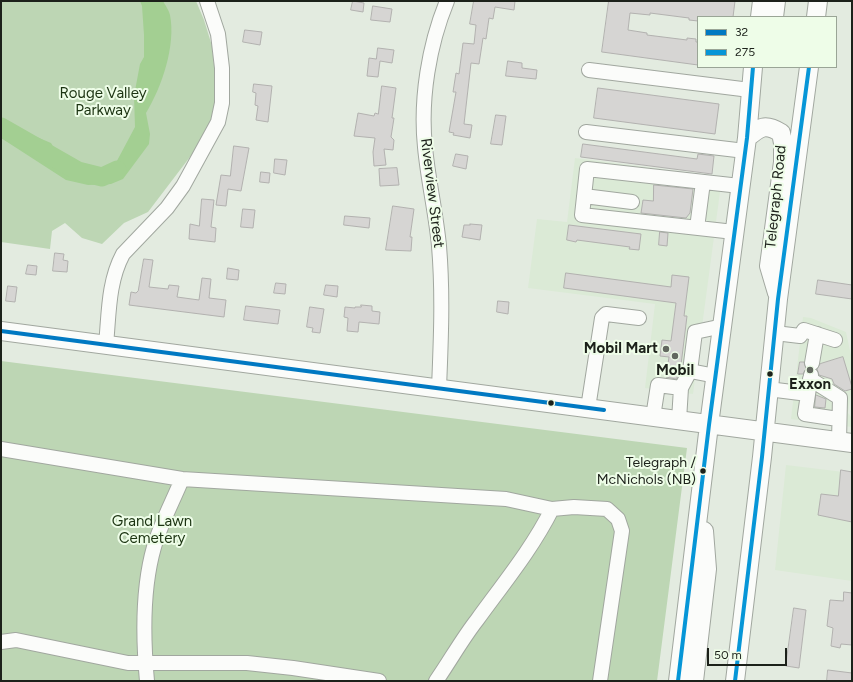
<!DOCTYPE html>
<style>
body{margin:0}
#map{position:relative;width:853px;height:682px;overflow:hidden;background:#e3ebe0;font-family:Figtree,sans-serif}
canvas{display:block}
.frame{position:absolute;inset:0;border:2px solid #1c211a;pointer-events:none}
.legend{position:absolute;left:697px;top:16px;width:140px;height:52px;box-sizing:border-box;background:#eefde8;border:1px solid #9aa596;margin:0;padding:5px 7px;list-style:none;font-size:12px;color:#1c211a}
.legend li{display:flex;align-items:center;gap:8px;height:20px}
.legend b{width:20px;border:1px solid #9aa596}
.scale{position:absolute;left:707px;top:648px;width:80px;height:18px;box-sizing:border-box;border:2px solid #1c211a;border-top:0;padding-left:5px;font-size:12px;line-height:14px;white-space:nowrap;color:#1c211a;-webkit-text-stroke:3px #eefde8;paint-order:stroke}
</style>
<div id="map">
<canvas width="853" height="682"></canvas>
<div class="frame"></div>
<ul class="legend">
<li><b style="height:5px;background:#0079c2"></b>32</li>
<li><b style="height:5px;background:#0696d7"></b>275</li>
</ul>
<div class="scale">50 m</div>
</div>
<script>
const context = document.querySelector('canvas').getContext('2d');
context.lineJoin = 'round';
function paint(path, color) {
  context.fillStyle = color;
  context.fill(path, 'evenodd');
}
function strokePath(path, color, width, dash) {
  context.strokeStyle = color;
  context.lineWidth = width;
  context.lineCap = dash ? 'butt' : 'round';
  context.setLineDash(dash || []);
  context.stroke(path);
}
function write(font, color, halo, rows, align = 'center') {
  context.font = font + ' Figtree,sans-serif';
  context.lineWidth = 4;
  context.setLineDash([]);
  context.textBaseline = 'middle';
  context.strokeStyle = halo;
  context.fillStyle = color;
  for (const [text, x, y, turn = 0] of rows) {
    context.save();
    context.translate(x, y);
    context.rotate((+turn || 0) * Math.PI / 180);
    context.textAlign = isNaN(turn) ? turn : align;
    if (halo) context.strokeText(text, 0, 0);
    context.fillText(text, 0, 0);
    context.restore();
  }
}
const built = new Path2D(`
 M575 158 722 177 693 394 645 388 655 304 528 288 537 219 567 222Z
 M803 317 811 318 846 332 852 360V385L848 413 852 418V427L791 419Z
 M786 465 852 473V581L775 570Z`);
const green = new Path2D(`
 M1 1H196L204 20 212 46 216 83 218 106 209 129 196 149 148 212 124 223 102 244 82 238 65 223 52 231 50 249 1 242Z
 M1 361 687 448 657 681H1Z`);
const water = new Path2D(`
 M140 1H163C165 5 169 10 170 15 176 45 162 87 146 113L150 134 149 144 123 179 111 184 88 185 66 180 1 138V122L51 143C55 149 55 154 58 160 68 180 92 180 111 172L135 127 134 96 140 64 144 57V35L142 6Z`);
const river = new Path2D(`
 M1 127 78 171 102 177 117 170`);
const building = new Path2D(`
 M353 1 364 3 363 12 351 10Z
 M474 1H515L514 10 495 7 493 19 489 18 486 39 483 38 479 64 471 63 464 124 472 125 470 138 453 135 454 133 449 132 456 92H453L456 73 459 74 463 43 474 44 476 25 470 24Z
 M609 1H735L733 17H698V21L689 20V18L650 13V15L630 13 628 30 647 33V35L687 40V38L696 39V42H698V65L602 52Z
 M373 6 392 9 390 22 371 20Z
 M245 30 262 32 260 45 243 42Z
 M378 48 394 50 392 63 380 61 378 77 367 76 369 58 376 59Z
 M508 61 522 63V68L537 70 536 79 506 76Z
 M254 84 272 86 268 122 256 120 258 106 255 105 256 93 253 92Z
 M382 86 396 88 392 118H394L391 137 394 140 393 150 384 149 386 165 374 166 373 152 375 138 354 136 358 113 374 116 375 113 378 114Z
 M598 88 719 104 715 134 594 118Z
 M496 115 506 116 502 145 491 144Z
 M583 144 697 159 698 154 714 156 712 174 581 157Z
 M234 146 249 148 241 191 228 189 226 206 216 205 221 175 230 176Z
 M456 154 468 156 466 169 453 166Z
 M275 159 287 160 285 175 274 173Z
 M397 168 399 185 380 186 379 169Z
 M261 172 270 173 269 183 260 182Z
 M654 185 693 189 690 213 686 218 641 213 643 200 653 201Z
 M202 199 214 200 211 227 216 228 215 242 189 239 190 224 199 226Z
 M393 206 414 209 410 237H412L411 251 386 250Z
 M243 209 255 210 253 228 241 227Z
 M345 216 370 218 369 228 344 225Z
 M470 224 482 225 480 240 462 237 464 225H470Z
 M569 225 641 234 639 250 629 249 630 247 577 240 576 242 567 240Z
 M660 232 668 233 667 246 659 245Z
 M55 253 64 254 63 260 68 261 67 272 53 271Z
 M144 259 153 260 149 287 168 289 169 285 179 286 177 297 199 300 202 278 211 279 209 298 226 300 224 317 129 305 131 292 136 293 138 291Z
 M28 265 37 266 36 275 26 274Z
 M228 268 239 270 238 280 227 279Z
 M566 273 671 287 672 275 689 277 684 316H687L680 373 676 379 666 377 669 357 660 356 662 340 671 341 676 303 564 288Z
 M818 280 852 285V299L816 294Z
 M276 283 286 284 285 294 274 293Z
 M326 285 338 286 337 297 324 295Z
 M8 286 17 287 15 302 6 301Z
 M498 301 509 302 508 314 497 312Z
 M361 305 372 306V311L380 312 379 324 359 322 358 332 347 331 348 318 344 317 345 307 355 308V307H361Z
 M246 306 280 310 278 324 244 320Z
 M310 307 324 309 320 333 312 332 313 328 307 327Z
 M843 357 852 387V389L845 391 834 384 832 379 819 375 817 369 820 364Z
 M800 362H804L806 369 803 374H798Z
 M816 395 826 399 825 408 815 407Z
 M841 470 852 472V522L818 515 821 494 838 496Z
 M844 592 852 593V645L841 644 840 648 831 646 833 628 827 626 830 600 843 601Z
 M794 608 806 610 799 668 786 666Z
 M828 670 852 673V681H827Z`);
const minor = new Path2D(`
 M589 70 750 90
 M586 132 745 151
 M584 196 632 202
 M697 228 703 182
 M734 232 582 215 587 169 740 186
 M775 333 800 336 804 330 835 340
 M106 345C109 314 108 282 123 254L167 208 183 186 218 122 222 103V68L218 34 207 1
 M812 363 817 334
 M690 371 716 376
 M811 375 805 414 838 419
 M810 379 840 398 839 441
 M439 388C441 340 443 293 439 246 436 213 428 180 425 147 420 99 429 45 447 1
 M681 388 690 371 695 332 723 326
 M768 389 808 394
 M588 408 602 318 606 314 639 318
 M653 417 658 385 681 388 679 420
 M1 449 182 479 506 499 552 509 574 507 607 509 618 519 622 531 600 681
 M1 642 16 640 128 663H247L293 668 379 681
 M147 681C143 638 142 589 154 547 160 525 173 501 182 479
 M436 681C450 661 462 639 477 620 503 584 532 549 552 509`);
const major = new Path2D(`
 M760 17 762 1
 M774 17 776 1
 M816 17 818 1
 M747 138C760 127 765 123 781 133L783 143V162L769 266 777 293
 M1 331 852 443
 M678 681 709 425 747 138 753 67
 M694 681 707 569 704 531
 M735 681 762 457 778 299 809 67`);
const bus1 = new Path2D(`
 M1 331 604 410`);
const bus2 = new Path2D(`
 M678 681 709 425 747 138 753 67
 M735 681 762 457 778 299 809 67`);
const markers = [
 [666,349,4,"#62685f"],
 [675,356,4,"#62685f"],
 [810,370,4,"#62685f"],
 [770,374,3.5,"#1c211a"],
 [551,403,3.5,"#1c211a"],
 [703,471,3.5,"#1c211a"]
];
const busNames = [
 ["Telegraph /",696,463],
 ["McNichols (NB)",696,480]
];
const parkNames = [
 ["Rouge Valley",103,94],
 ["Parkway",103,111],
 ["Grand Lawn",152,522],
 ["Cemetery",152,539]
];
const streetNames = [
 ["Riverview Street",432,193,83],
 ["Telegraph Road",776,197,-84]
];
const poiNames = [
 ["Mobil Mart",658,349,"right"],
 ["Mobil",675,371],
 ["Exxon",810,385]
];
paint(built, '#dbead6');
paint(green, '#bdd6b4');
paint(water, '#a3cf92');
strokePath(river, '#a3cf92', 19);
paint(building, '#d6d5d3');
strokePath(building, '#b2b1af', 1);
strokePath(minor, '#a1a79f', 16);
strokePath(major, '#a1a79f', 20);
strokePath(minor, '#fbfcfa', 14);
strokePath(major, '#fbfcfa', 18);
strokePath(bus1, '#0079c2', 4);
strokePath(bus2, '#0696d7', 4);
for (const [x, y, r, color] of markers) {
  const dot = new Path2D();
  dot.arc(x, y, r, 0, 2 * Math.PI);
  context.fillStyle = color;
  context.fill(dot);
  strokePath(dot, '#eefde8', 1.5);
}
write('14px', '#1c211a', '#eefde8', busNames, 'right');
write('15px', '#1b3311', '#eefde8', parkNames);
write('15px', '#1c211a', '#eefde8', streetNames);
write('bold 15px', '#1c211a', '#eefde8', poiNames);
</script>
